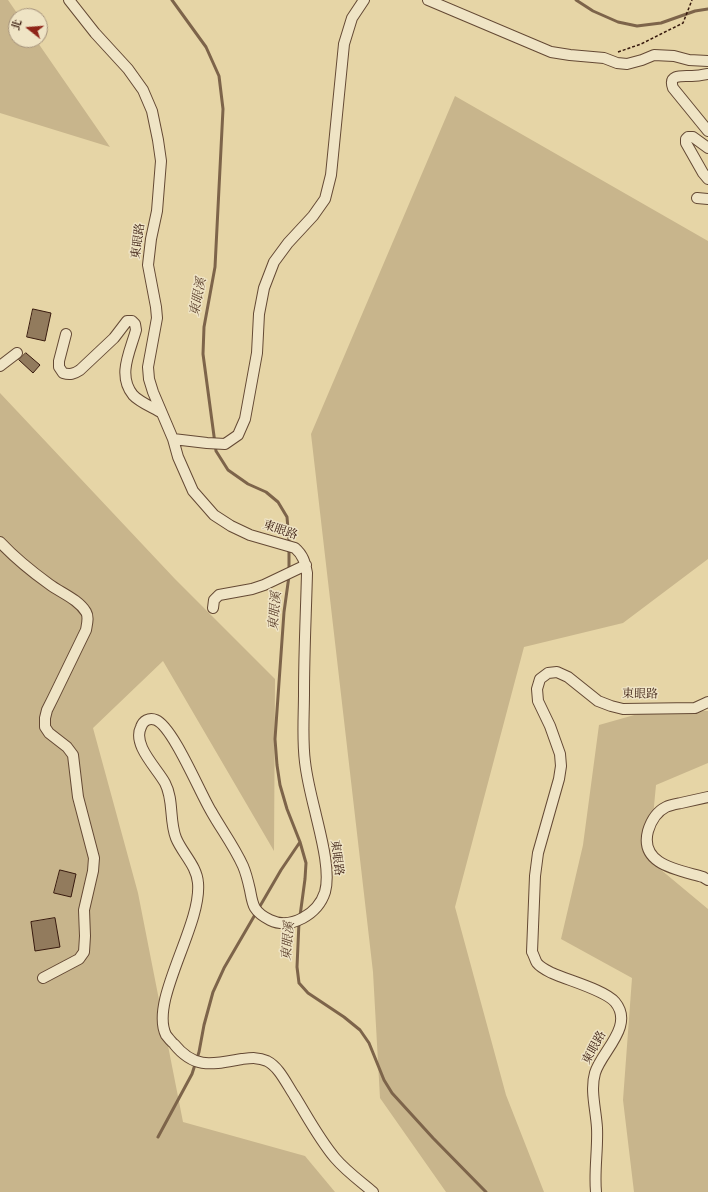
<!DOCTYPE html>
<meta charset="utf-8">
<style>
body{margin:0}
#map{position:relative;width:708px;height:1192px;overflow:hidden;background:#e6d5a6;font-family:"IM FELL DW Pica","Noto Serif TC",serif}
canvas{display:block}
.north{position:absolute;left:8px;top:8px;width:40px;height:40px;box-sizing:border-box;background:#efe4c5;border:1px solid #a6937c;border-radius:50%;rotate:287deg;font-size:11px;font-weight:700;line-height:16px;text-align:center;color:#381a0e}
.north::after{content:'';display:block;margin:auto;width:14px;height:18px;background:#8f2418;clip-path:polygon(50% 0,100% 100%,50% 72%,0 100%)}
</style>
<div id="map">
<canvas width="708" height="1192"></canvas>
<div class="north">北</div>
</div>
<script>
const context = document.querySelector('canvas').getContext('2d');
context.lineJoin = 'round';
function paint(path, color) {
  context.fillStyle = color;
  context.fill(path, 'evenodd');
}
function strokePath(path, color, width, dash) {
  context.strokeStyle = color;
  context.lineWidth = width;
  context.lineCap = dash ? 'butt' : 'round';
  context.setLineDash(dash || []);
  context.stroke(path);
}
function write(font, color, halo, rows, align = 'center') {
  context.font = font + ' "IM FELL DW Pica","Noto Serif TC",serif';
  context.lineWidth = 3;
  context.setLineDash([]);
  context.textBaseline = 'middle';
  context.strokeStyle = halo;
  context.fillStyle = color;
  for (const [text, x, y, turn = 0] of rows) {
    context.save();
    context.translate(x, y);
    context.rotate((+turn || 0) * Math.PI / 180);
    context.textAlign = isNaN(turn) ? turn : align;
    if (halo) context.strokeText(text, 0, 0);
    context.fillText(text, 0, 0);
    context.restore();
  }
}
const green = new Path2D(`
 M0 0H8L19 16H16V40H36L110 147 0 113Z
 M455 96 708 241V559L623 623 524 647 455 907 506 1095 544 1192H446L380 1098 373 972 311 434Z
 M0 393 175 579 275 679 274 851 163 661 93 728 138 893 183 1122 305 1156 335 1192H0Z
 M652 710 708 711V763L656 785 650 848 660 869 708 909V1192H634L623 1100 632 978 561 939 583 845 599 725Z`);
const stream = new Path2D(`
 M172 0 206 47 219 76 223 109 215 267 204 327 203 354 216 451 228 470 248 484 266 492 278 502 287 517 289 541V570
 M576 0 593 11 618 22 637 26 661 23 695 11 708 9
 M289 576 284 612 275 739 277 765 280 785 287 809 300 842 306 863 305 879 300 916
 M299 922 297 967 299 983 308 993 344 1017 360 1030 369 1043 384 1080 392 1093 433 1138 486 1192
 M158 1137 192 1074 199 1052 204 1025 213 992 224 968 281 870 300 842`);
const building = new Path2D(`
 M33 309 51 313 45 341 27 337Z
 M26 353 40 365 33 373 19 360Z
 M60 870 76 874 71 897 54 893Z
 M55 918 60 947 35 951 31 922Z`);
const path = new Path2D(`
 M618 52 641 44 683 23 692 0`);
const minor = new Path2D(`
 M69 0 95 33 128 69 143 90 152 111 158 140 161 161 157 211 151 239 148 265 156 307 157 318 148 367 149 379 153 392 173 439 178 457 193 491 214 515 231 526 250 535 295 548C303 555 305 562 307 573 306 613 304 652 304 693 304 716 302 739 305 762 307 779 311 795 315 811 320 833 331 871 325 892 318 914 291 930 270 920 264 917 258 913 255 908 252 903 251 895 250 890 248 881 246 873 243 866 234 846 221 829 211 811 200 793 173 727 156 720 149 717 143 721 141 727 132 745 157 768 165 783 174 800 169 820 176 838 182 853 197 866 198 883 202 925 149 1001 166 1035 166 1035 173 1044 174 1044 195 1070 213 1064 242 1059 251 1058 258 1057 267 1061 279 1067 286 1083 294 1095 307 1116 319 1139 335 1158 346 1171 360 1181 373 1192
 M428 0 551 52 570 55 604 58 617 63 627 64 642 60 654 55 674 56 689 60 708 61
 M708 74C703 75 697 76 692 76 682 76 668 74 673 88L708 131
 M708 148 693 137H688L686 139V143L703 173 708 179
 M697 198 708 199
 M66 334 59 361V367L63 373C70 375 74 374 80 370L114 338 127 321H132L135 324 136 330C130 352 117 375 133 395 139 402 154 408 162 413
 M0 366 17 353
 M173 439 207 443 225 444 238 435 245 419 257 353 259 314 264 288 274 262 288 243 313 216 325 199 331 175 344 44 352 18 364 0
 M0 542C15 558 31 571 49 584 61 593 78 599 86 612 89 617 87 624 86 630L53 698 47 710 45 718V727L49 733 67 747 73 755 78 797 94 858 93 871 84 910 85 936 84 952 79 959 43 978
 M213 608 214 600 219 595 252 589 264 585 306 565
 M708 797C699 799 690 801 681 803 676 804 670 805 666 807 656 812 651 821 648 831 639 865 679 870 703 877L708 880
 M596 1192C594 1171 598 1149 597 1128 596 1110 590 1090 595 1073 601 1052 635 1026 615 1002 605 990 567 980 552 973 546 970 541 968 537 963 535 960 534 955 532 952L535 876 538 853 559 779 561 766 560 754 550 726 538 701 537 689 540 679 548 673 557 672 568 677 598 701 611 706 623 709 695 708 708 702`);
const streetNames = [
 ["東眼路",139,241,-82],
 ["東眼路",280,531,19],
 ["東眼路",640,695,1],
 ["東眼路",336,858,83],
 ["東眼路",595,1048,-61]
];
const waterNames = [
 ["東眼溪",199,297,-79],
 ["東眼溪",276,611,-85],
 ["東眼溪",289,941,-85]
];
paint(green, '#c8b58c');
strokePath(stream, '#7d644a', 3);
paint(building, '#927b5d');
strokePath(building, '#381a0e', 1);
strokePath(minor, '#644934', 12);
strokePath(path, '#381a0e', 1.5, [3, 2]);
strokePath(minor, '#efe4c5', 10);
write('12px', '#381a0e', '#efe4c5', streetNames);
write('italic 13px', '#604531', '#efe4c5', waterNames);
</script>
